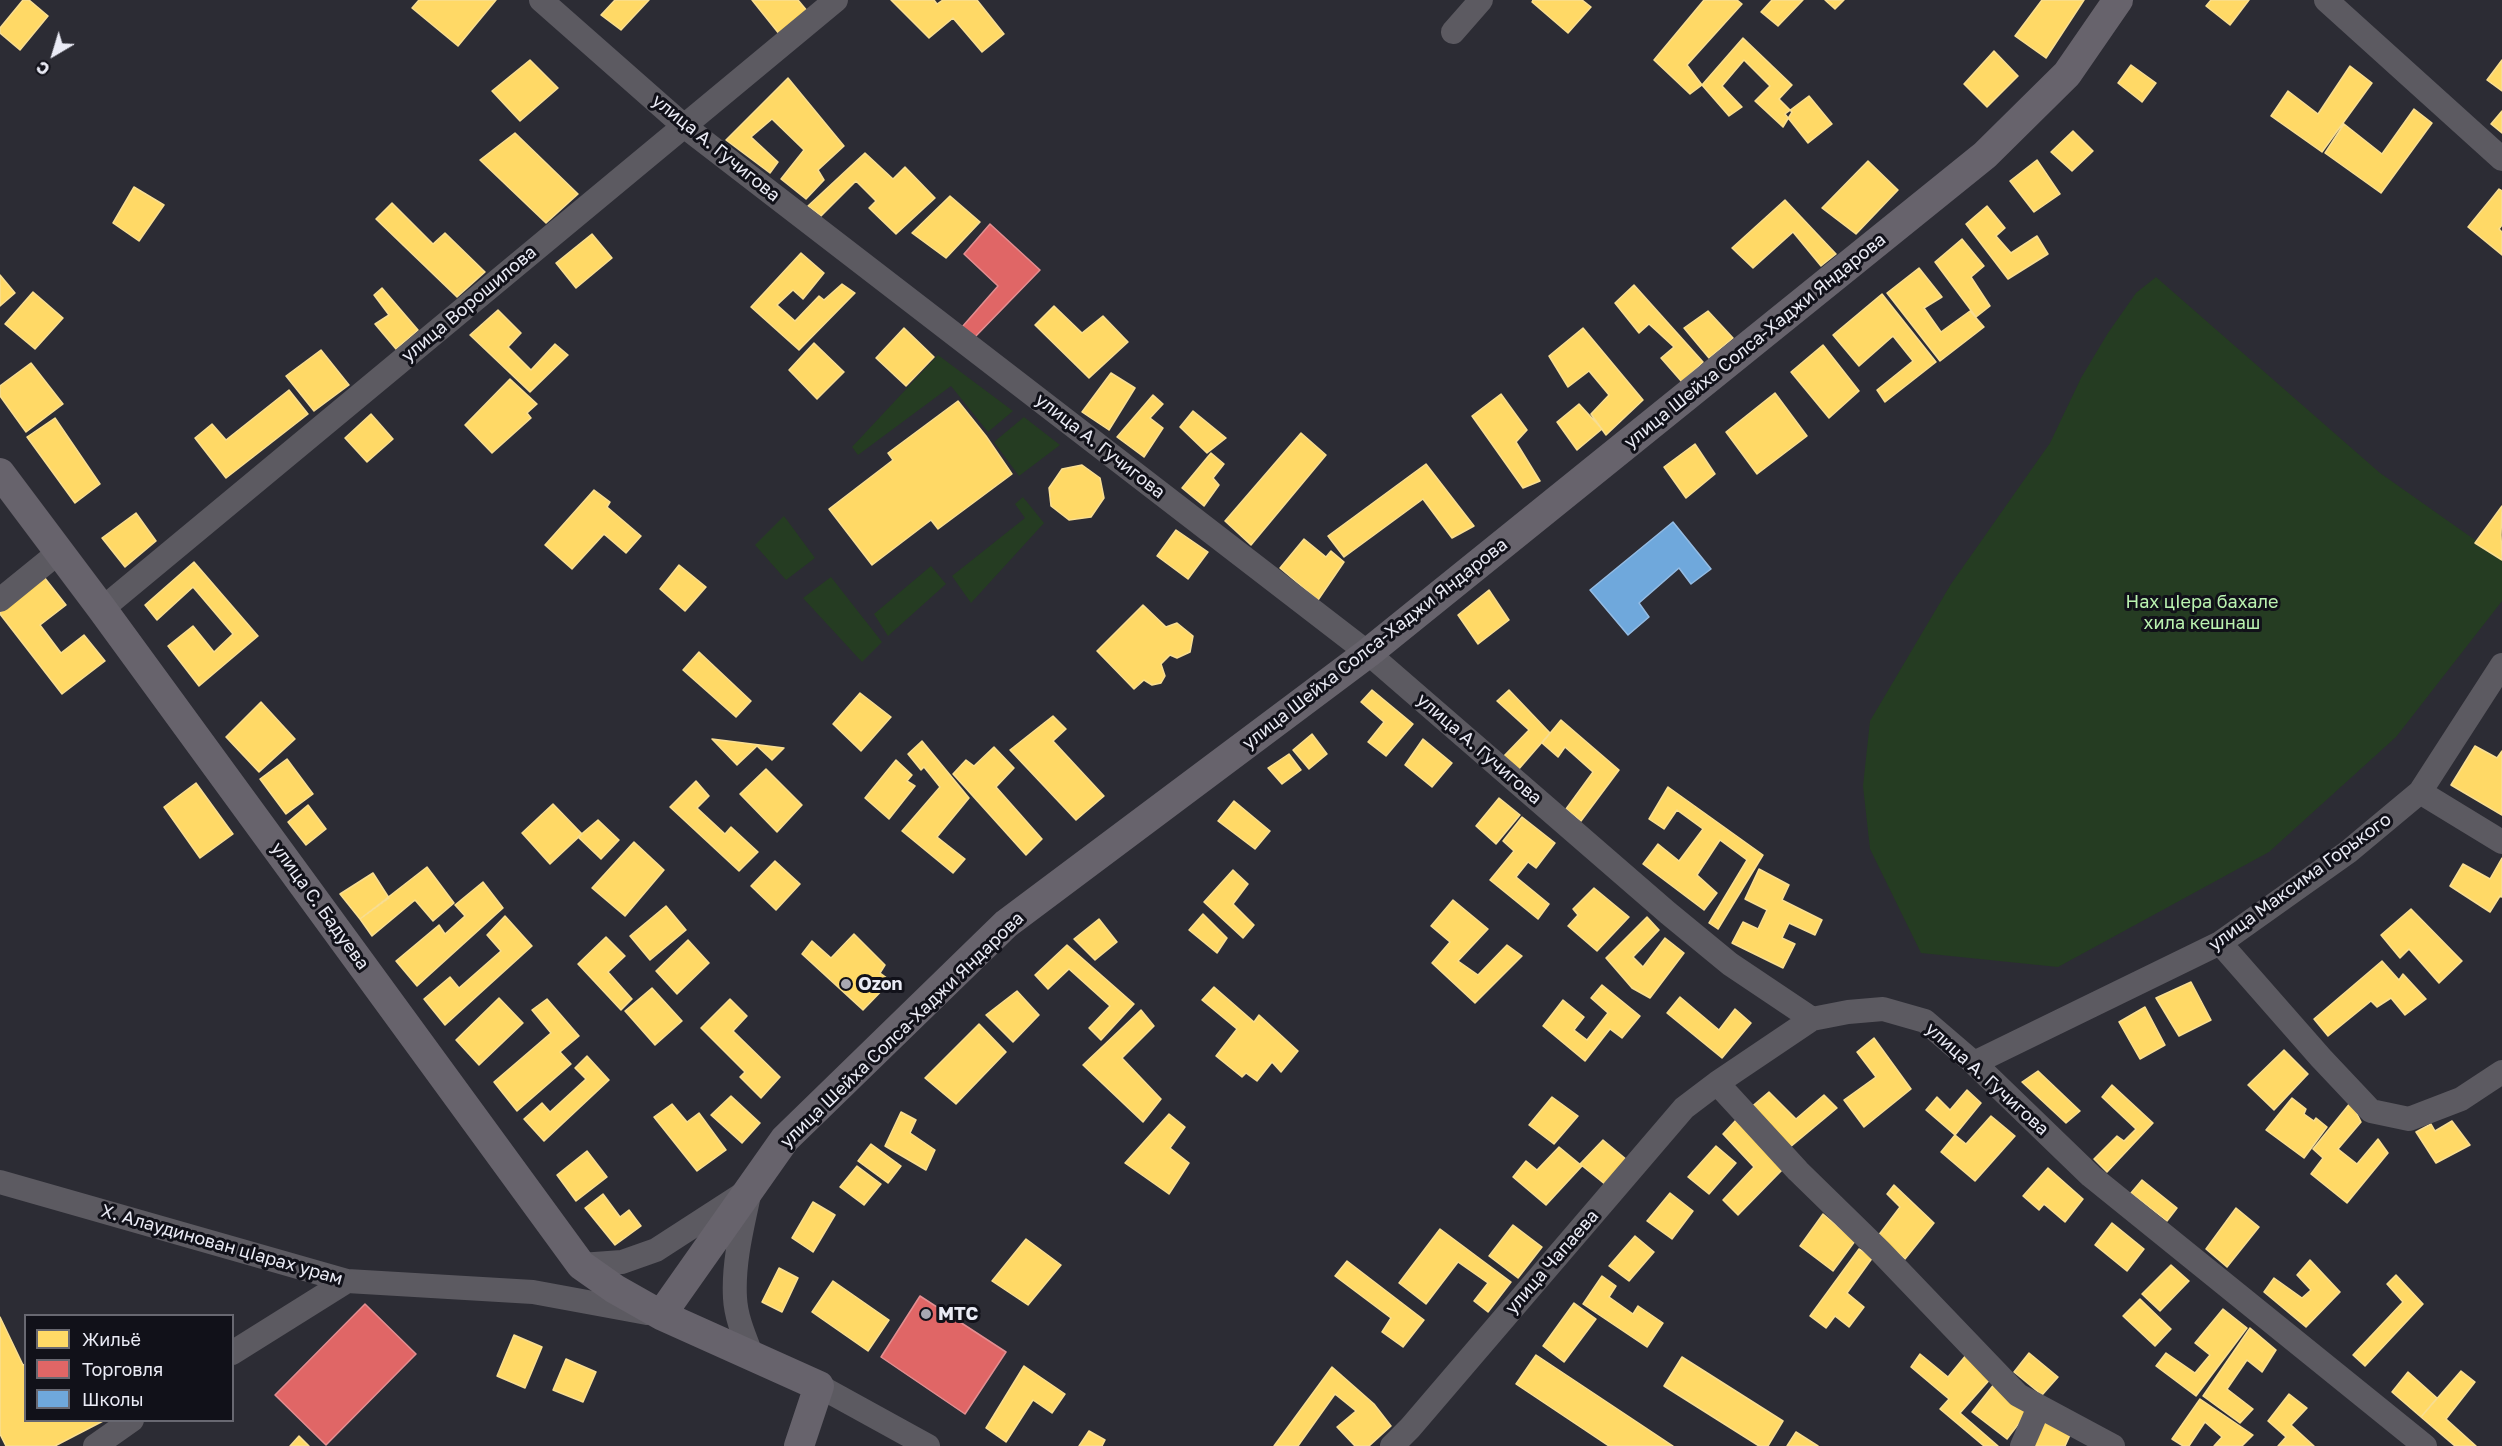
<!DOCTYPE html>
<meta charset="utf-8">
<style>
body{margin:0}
#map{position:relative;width:2502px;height:1446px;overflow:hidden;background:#2c2c34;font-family:"Golos Text",sans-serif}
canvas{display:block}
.legend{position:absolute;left:24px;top:1314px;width:210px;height:108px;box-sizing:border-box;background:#111119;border:2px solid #686871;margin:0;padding:8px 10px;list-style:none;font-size:18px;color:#eaebf5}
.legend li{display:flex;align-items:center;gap:12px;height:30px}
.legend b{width:30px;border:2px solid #686871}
.north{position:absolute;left:24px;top:24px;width:60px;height:60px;-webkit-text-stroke:4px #111119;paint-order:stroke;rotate:218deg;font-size:16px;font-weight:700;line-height:24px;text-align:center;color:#eaebf5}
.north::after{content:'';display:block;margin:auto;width:21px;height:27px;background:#eaebf5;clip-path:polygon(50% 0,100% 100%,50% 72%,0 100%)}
</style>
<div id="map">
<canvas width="2502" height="1446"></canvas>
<ul class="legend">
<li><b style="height:16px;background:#ffd966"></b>Жильё</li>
<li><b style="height:16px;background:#e06666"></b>Торговля</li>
<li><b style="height:16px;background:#6fa8dc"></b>Школы</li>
</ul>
<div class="north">С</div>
</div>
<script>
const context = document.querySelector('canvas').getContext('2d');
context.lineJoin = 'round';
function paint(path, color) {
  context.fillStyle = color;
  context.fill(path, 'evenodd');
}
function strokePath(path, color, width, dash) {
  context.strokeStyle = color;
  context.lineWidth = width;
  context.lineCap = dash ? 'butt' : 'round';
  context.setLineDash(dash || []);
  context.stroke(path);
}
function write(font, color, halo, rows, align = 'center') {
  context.font = font + ' "Golos Text",sans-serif';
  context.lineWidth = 6;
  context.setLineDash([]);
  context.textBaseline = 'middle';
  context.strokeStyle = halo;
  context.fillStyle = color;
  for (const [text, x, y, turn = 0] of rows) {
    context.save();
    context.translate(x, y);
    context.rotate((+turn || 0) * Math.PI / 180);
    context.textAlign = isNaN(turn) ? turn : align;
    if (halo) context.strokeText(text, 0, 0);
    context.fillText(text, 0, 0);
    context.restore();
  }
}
const green = new Path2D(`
 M2156 277 2380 473 2502 559V601L2396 737 2269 852 2058 967 1921 953 1870 849 1863 786 1870 721 1951 584 2050 443 2081 378 2108 333 2136 293Z
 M938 355 1013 411 988 432 951 386 858 455 852 447Z
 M1024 417 1060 445 1019 476 994 442Z
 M1023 497 1044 523 971 603 952 576 1025 518 1015 504Z
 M784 516 815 558 786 580 755 545Z
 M931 566 946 584 888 636 874 614Z
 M831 577 882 642 862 662 803 598Z`);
const homes = new Path2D(`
 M23 0H29L48 16 20 50 0 33V28Z
 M419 0H496L458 46 412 8Z
 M615 0H649L621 30 601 15Z
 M752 0H798L808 12 780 35Z
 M891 0H934L937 4 943 0H977L1004 34 982 52 953 18 929 38Z
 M1533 0H1582L1591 7 1568 33 1532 2Z
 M1704 0H1737L1742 4 1687 65 1702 85 1690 94 1654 60Z
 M1772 0H1803L1778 26 1761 12Z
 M1825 0H1844L1835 9Z
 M2042 0H2084L2046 58 2015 36Z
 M2211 0H2249L2230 25 2206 6Z
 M1743 38 1792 85 1779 99 1792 112 1783 127 1755 101 1770 86 1744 60 1722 86 1742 107 1729 116 1702 85Z
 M1994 51 2018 76 1987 107 1964 84Z
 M530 60 558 88 520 121 492 91Z
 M2502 60V91L2487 80Z
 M2131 65 2156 83 2142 102 2118 83Z
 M2350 66 2372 83 2322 152 2271 116 2288 91 2318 114Z
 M788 78 844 146 818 170 824 180 806 199 781 179 804 150 772 119 751 137 778 162 770 173 726 140Z
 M1809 96 1832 124 1808 143 1785 114Z
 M2414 109 2432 123 2381 193 2325 153 2344 124 2382 154Z
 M2502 111V133L2491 124Z
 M2073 131 2093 151 2072 171 2051 152Z
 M515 133 578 194 546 223 480 160Z
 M865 153 893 179 905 167 935 198 896 234 869 208 876 201 856 181 821 216 808 206Z
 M2037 160 2060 194 2034 212 2010 181Z
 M1868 161 1898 190 1856 234 1822 208Z
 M134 187 164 205 139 241 113 223Z
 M2499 189 2502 191V225L2499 229 2502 232V255L2468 227Z
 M950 196 980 222 946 258 912 233Z
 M1785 200 1836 254 1821 266 1793 232 1753 268 1732 248Z
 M392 203 433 244 445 233 485 272 457 297 376 219Z
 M1987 206 2005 228 1996 236 2011 253 2037 236 2048 254 2008 279 1966 224Z
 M592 234 612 258 576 288 556 263Z
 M1962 239 1984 266 1971 277 1990 306 1976 317 1935 262Z
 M801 253 824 273 803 299 793 290 777 305 795 321 819 296 824 300 842 284 855 293 799 350 751 307Z
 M1919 268 1942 297 1924 308 1941 332 1970 311 1984 327 1940 361 1887 293Z
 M0 275 15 293 0 306Z
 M1634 285 1703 362 1682 382 1661 358 1674 347 1649 324 1639 333 1615 303Z
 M382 288 418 330 396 349 375 324 389 315 374 295Z
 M33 292 63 318 35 349 5 324Z
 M1882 294 1936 362 1885 402 1877 390 1913 361 1893 336 1859 366 1833 335Z
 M1054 306 1082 333 1103 316 1128 342 1089 378 1035 325Z
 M498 310 521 333 508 347 531 370 555 344 568 355 530 392 470 335Z
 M1708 311 1733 338 1709 358 1684 328Z
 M904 328 934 357 906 386 876 358Z
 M1583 328 1643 400 1606 435 1591 414 1609 395 1589 371 1568 387 1549 356Z
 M814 343 844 372 817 399 789 370Z
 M1823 345 1859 391 1829 418 1791 372Z
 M321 350 349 385 314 411 286 376Z
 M31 363 63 404 26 432 0 396V386Z
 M1111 373 1135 388 1109 430 1082 412Z
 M510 379 537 404 527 413 531 418 492 453 465 425Z
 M289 390 308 414 226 478 195 438 212 424 226 440Z
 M1775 393 1807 436 1757 474 1726 432Z
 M1501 394 1527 430 1516 442 1540 481 1523 488 1472 416Z
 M1153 395 1163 404 1150 418 1163 428 1144 457 1117 437Z
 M958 401 986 436 1012 474 938 529 931 520 872 565 829 509 893 460 888 453Z
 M1579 404 1602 429 1577 450 1557 422Z
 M1193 411 1226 438 1207 453 1180 427Z
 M371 414 393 439 367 462 345 438Z
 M55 418 100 484 75 503 27 437Z
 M1301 433 1326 455 1251 545 1225 521Z
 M1695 444 1715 474 1686 498 1664 467Z
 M1211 453 1224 464 1213 478 1219 485 1204 506 1182 488Z
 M1426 464 1474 526 1452 538 1423 499 1344 557 1328 536Z
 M1082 465 1100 478 1104 498 1091 517 1069 520 1051 506 1049 488 1062 469Z
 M594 490 610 502 607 507 641 536 626 553 604 534 572 569 545 545Z
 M2502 506 2501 535 2502 560 2475 543Z
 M136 513 156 541 125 567 102 538Z
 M1176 530 1208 552 1188 579 1157 556Z
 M1304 539 1326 557 1331 551 1344 562 1318 600 1280 568Z
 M194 562 258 636 199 686 168 646 193 626 214 652 233 634 193 587 157 620 145 605Z
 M679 565 706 587 685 611 660 589Z
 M44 577 66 605 40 625 61 653 84 635 105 661 62 694 0 614V612Z
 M1489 590 1509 620 1478 644 1458 615Z
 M1143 605 1166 627 1177 623 1193 636 1190 652 1177 658 1170 655 1161 664 1165 676 1161 683 1152 685 1144 680 1134 689 1097 651Z
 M699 652 751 701 736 717 683 670Z
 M1372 690 1413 724 1386 756 1368 742 1384 722 1361 702Z
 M1509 690 1550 733 1518 770 1503 757 1529 730 1497 701Z
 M860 693 891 717 861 751 833 724Z
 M261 702 295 739 259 772 226 737Z
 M1053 716 1066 729 1053 741 1104 796 1076 820 1010 750Z
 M1561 720 1619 770 1581 821 1566 809 1593 772 1565 747 1558 757 1542 743Z
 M1312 734 1327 754 1309 769 1293 750Z
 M712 739 784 748 772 760 757 746 737 765Z
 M1423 739 1452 763 1432 787 1405 765Z
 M922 741 969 798 937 837 965 859 953 873 902 831 940 787 924 767 921 770 908 754Z
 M2475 746 2497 758 2502 751V815L2451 785Z
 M994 747 1014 768 996 787 1042 839 1026 855 953 774 966 760 974 766Z
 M1289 754 1301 770 1282 784 1268 768Z
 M287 759 313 794 286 814 260 779Z
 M896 760 912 775 907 781 915 786 889 819 865 798Z
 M766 769 802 805 777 832 740 794Z
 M696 781 709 796 697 808 725 834 731 827 758 852 739 871 670 807Z
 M196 783 233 834 200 858 164 807Z
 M1668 787 1763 855 1718 929 1709 923 1747 860 1720 840 1697 875 1717 893 1704 910 1643 864 1658 844 1679 861 1703 829 1677 810 1664 829 1649 819Z
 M1499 798 1520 815 1496 844 1476 826Z
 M1234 801 1270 831 1255 849 1218 821Z
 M553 804 582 834 550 864 522 833Z
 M308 805 326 829 306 845 288 822Z
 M1522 817 1555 843 1536 868 1528 862 1516 877 1549 904 1538 919 1490 880 1514 851 1503 841Z
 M598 820 619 840 601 859 578 837Z
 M634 842 664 870 625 916 592 888Z
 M2502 858V897L2500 896 2490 912 2450 886 2463 864 2490 879Z
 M775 861 800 884 776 910 751 886Z
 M427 867 454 903 433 921 415 900 372 936 360 919Z
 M1759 869 1789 885 1782 900 1822 920 1815 935 1789 923 1782 938 1795 944 1783 968 1732 943 1743 922 1758 929 1767 910 1745 899Z
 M1233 870 1248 884 1233 904 1254 925 1243 938 1204 902Z
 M373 873 389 898 360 919 340 894Z
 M483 882 503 908 417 986 396 961 439 925 445 934 465 916 455 905Z
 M1594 888 1629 917 1597 951 1568 926 1578 915 1573 909Z
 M1453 900 1488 929 1458 961 1478 975 1507 945 1522 956 1475 1003 1432 963 1450 942 1431 926Z
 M666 906 686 930 650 960 630 936Z
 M2411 909 2462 961 2439 983 2409 949 2400 958 2381 935Z
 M1203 914 1227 938 1217 953 1189 930Z
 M505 916 532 946 445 1025 424 999 450 977 459 988 501 951 487 935Z
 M1647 917 1659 930 1633 957 1643 967 1665 938 1684 953 1650 998 1632 988 1606 958Z
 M1099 919 1117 942 1095 960 1074 939Z
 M854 934 885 965 880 973 891 981 863 1010 802 954 812 941 831 958Z
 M606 937 625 956 608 972 632 999 621 1010 578 964Z
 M688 940 709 963 677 994 656 971Z
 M1067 945 1134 1004 1101 1040 1089 1028 1110 1006 1069 969 1048 989 1035 975Z
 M2382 961 2399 980 2403 974 2426 999 2405 1015 2391 998 2377 1007 2371 1001 2328 1036 2314 1019Z
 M2191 982 2211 1020 2179 1036 2156 998Z
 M1602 985 1640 1016 1622 1038 1610 1029 1585 1061 1543 1026 1563 1000 1584 1017 1574 1030 1587 1040 1608 1013 1591 998Z
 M1214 987 1254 1022 1259 1015 1298 1051 1281 1072 1272 1062 1257 1081 1246 1073 1242 1077 1216 1056 1237 1029 1202 1000Z
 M652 988 682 1021 655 1045 625 1011Z
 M1017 991 1039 1015 1013 1042 986 1015Z
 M1680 997 1719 1030 1735 1009 1751 1023 1722 1058 1667 1013Z
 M499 998 523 1023 479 1065 456 1040Z
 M547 999 579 1036 560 1052 571 1064 517 1111 494 1082 551 1033 532 1010Z
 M730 999 747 1016 733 1031 780 1077 761 1098 740 1077 745 1072 701 1028Z
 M2145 1007 2165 1045 2140 1059 2119 1022Z
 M1141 1010 1154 1026 1122 1058 1161 1099 1143 1122 1083 1065Z
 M979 1024 1006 1052 956 1104 925 1078Z
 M1874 1038 1911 1089 1864 1127 1844 1100 1876 1077 1857 1052Z
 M2284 1050 2308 1074 2274 1110 2248 1085Z
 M587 1056 609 1080 544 1141 524 1119 542 1103 550 1112 586 1079 575 1068Z
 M2038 1071 2080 1111 2066 1123 2022 1082Z
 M2112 1085 2153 1123 2107 1172 2094 1159 2117 1136 2124 1141 2136 1129 2102 1097Z
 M1967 1090 1981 1103 1955 1135 1926 1110 1937 1097 1950 1110Z
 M1769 1092 1796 1119 1824 1095 1837 1108 1789 1148 1749 1109Z
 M731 1096 760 1123 742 1143 711 1115Z
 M1552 1097 1578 1116 1554 1144 1529 1125Z
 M2292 1098 2306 1109 2304 1114 2314 1121 2316 1118 2327 1127 2304 1158 2266 1130Z
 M2351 1102 2361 1122 2338 1149 2357 1164 2378 1139 2388 1153 2347 1203 2311 1174 2323 1158 2313 1149Z
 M672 1104 687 1122 699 1113 726 1150 697 1171 654 1117Z
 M901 1112 916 1120 910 1133 935 1150 926 1170 885 1146Z
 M1169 1114 1185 1127 1170 1148 1189 1163 1169 1194 1125 1163Z
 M1991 1116 2015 1136 1975 1181 1941 1152 1955 1135 1966 1144Z
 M1737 1119 1783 1169 1738 1215 1723 1200 1754 1167 1723 1134Z
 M2452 1121 2470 1145 2436 1163 2416 1132 2431 1124 2435 1131Z
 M1603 1140 1627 1160 1606 1185 1580 1164Z
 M871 1144 901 1166 888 1183 858 1161Z
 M1716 1146 1736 1163 1709 1194 1688 1177Z
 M1559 1147 1582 1166 1546 1205 1513 1177 1526 1161 1537 1170Z
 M587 1151 607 1177 576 1201 557 1175Z
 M857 1166 881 1184 864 1205 840 1187Z
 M2048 1168 2083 1199 2065 1222 2044 1204 2039 1210 2023 1196Z
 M2142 1180 2177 1208 2167 1221 2131 1193Z
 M1894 1185 1934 1223 1905 1259 1878 1236 1900 1207 1887 1194Z
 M1670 1193 1693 1211 1672 1239 1647 1221Z
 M603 1194 620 1217 629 1210 641 1226 615 1245 585 1208Z
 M813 1202 835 1215 813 1252 792 1238Z
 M2236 1208 2259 1227 2227 1267 2206 1249Z
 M1823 1214 1855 1241 1833 1271 1800 1246Z
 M2112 1223 2144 1249 2127 1271 2095 1245Z
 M1513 1225 1542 1247 1518 1278 1489 1256Z
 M1440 1229 1511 1282 1488 1312 1474 1301 1488 1283 1458 1262 1426 1304 1399 1283Z
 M1635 1236 1654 1252 1629 1281 1609 1266Z
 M1026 1239 1061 1265 1028 1305 992 1281Z
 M1859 1249 1873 1257 1847 1293 1864 1307 1849 1327 1835 1316 1826 1328 1810 1316Z
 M2310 1260 2340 1292 2306 1327 2264 1292 2274 1278 2302 1298 2311 1290 2297 1275Z
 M1347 1261 1424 1320 1403 1347 1382 1332 1391 1318 1335 1276Z
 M2171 1265 2189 1281 2160 1311 2142 1294Z
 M779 1268 798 1278 782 1312 762 1302Z
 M2396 1275 2423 1304 2365 1366 2353 1355 2403 1302 2387 1284Z
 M1602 1276 1616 1286 1609 1297 1633 1314 1638 1306 1663 1323 1647 1347 1583 1304Z
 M833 1281 889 1320 868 1351 812 1312Z
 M2140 1299 2171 1329 2155 1346 2123 1316Z
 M1574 1303 1596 1319 1564 1362 1543 1346Z
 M2223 1309 2247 1328 2196 1396 2156 1366 2166 1353 2195 1373 2210 1355 2195 1343Z
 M0 1317 23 1365 26 1364V1420H105L55 1446H6L0 1434Z
 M2250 1328 2276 1350 2262 1372 2247 1360 2227 1389 2253 1409 2240 1423 2203 1396Z
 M514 1335 542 1347 525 1388 497 1376Z
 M2029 1353 2058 1377 2042 1395 2014 1372Z
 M1920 1354 1948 1377 1967 1354 1992 1377 1960 1413 1998 1446H1984L1940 1409 1949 1399 1911 1367Z
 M1536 1355 1673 1446H1609L1516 1384Z
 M1682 1357 1783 1421 1768 1446H1759L1664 1386Z
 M566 1359 596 1372 583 1402 553 1390Z
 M1024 1366 1065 1394 1052 1413 1033 1400 1006 1442 986 1428Z
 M1332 1367 1374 1404 1391 1426 1369 1446H1355L1337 1427 1356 1411 1335 1394 1298 1446H1274Z
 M2461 1371 2475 1382 2446 1419 2476 1446H2455L2421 1417Z
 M2408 1372 2437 1398 2421 1417 2392 1392Z
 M1995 1383 2029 1410 2007 1439 1972 1412Z
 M2289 1394 2307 1408 2291 1425 2314 1446H2278L2286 1437 2268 1421Z
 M2200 1399 2253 1435 2242 1446H2214L2222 1437 2205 1422 2189 1446H2183L2172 1439Z
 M2039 1419 2070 1435 2065 1446H2029Z
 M1089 1431 1105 1440 1102 1446H1079Z
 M1796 1432 1818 1446H1787Z
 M299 1436 309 1446H290Z`);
const shops = new Path2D(`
 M990 224 1040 270 974 338 962 327 998 286 964 254Z
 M920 1296 1006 1352 965 1414 881 1357Z
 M365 1304 416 1354 326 1445 275 1395Z`);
const schools = new Path2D(`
 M1673 522 1711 569 1691 584 1679 568 1639 603 1649 617 1628 635 1590 590Z`);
const minor = new Path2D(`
 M541 0 684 126 1368 653 1668 913 1730 964 1812 1019
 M2326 0 2502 159
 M1453 32 1481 0
 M0 600 59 552
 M102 609 836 0
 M2420 792 2502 842
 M2220 943 2321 1058 2371 1111 2409 1119 2461 1099 2502 1072
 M1974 1063 2220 943 2348 852 2420 792 2502 665
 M1717 1083 1798 1171 1880 1251 2018 1395 2113 1446
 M0 1182 347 1281 533 1292 647 1313
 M749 1195C742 1228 733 1263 735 1298 736 1318 745 1338 752 1356
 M581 1265 622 1262 656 1250 741 1195
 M232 1353 347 1281
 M819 1386 928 1446
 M95 1446 132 1420
 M1392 1446 1410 1428 1684 1108 1717 1083 1812 1019 1848 1012 1883 1009 1925 1021 1974 1063 2091 1176 2425 1446
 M2022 1446 2039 1407`);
const major = new Path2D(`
 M0 473 102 609 581 1265 615 1289 661 1315 819 1386 799 1446
 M661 1315 785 1139 1006 924 1368 653 1985 155 2067 74 2118 0`);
const markers = [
 [846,984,6,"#a8a8b1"],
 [926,1314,6,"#a8a8b1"]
];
const streetNames = [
 ["улица А. Гучигова",716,148,39],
 ["улица Ворошилова",469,304,-40],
 ["улица Шейха Солса-Хаджи Яндарова",1755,341,-39],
 ["улица А. Гучигова",1100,446,38],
 ["улица Шейха Солса-Хаджи Яндарова",1375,644,-38],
 ["улица А. Гучигова",1479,749,41],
 ["улица Максима Горького",2300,882,-36],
 ["улица С. Бадуева",320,906,54],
 ["улица Шейха Солса-Хаджи Яндарова",902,1030,-44],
 ["улица А. Гучигова",1987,1079,42],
 ["Х. Алаудинован цIарах урам",222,1245,16],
 ["улица Чапаева",1552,1262,-49]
];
const parkNames = [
 ["Нах цIера бахале",2202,602],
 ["хила кешнаш",2202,623]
];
const poiNames = [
 ["Ozon",858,984],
 ["МТС",938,1314]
];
paint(green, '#253c22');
paint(homes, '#ffd966');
strokePath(homes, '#f9de91', 1.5);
paint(shops, '#e06666');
strokePath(shops, '#e38e91', 1.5);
paint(schools, '#6fa8dc');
strokePath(schools, '#94bce4', 1.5);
strokePath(minor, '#5c5a61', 24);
strokePath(major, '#67636c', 30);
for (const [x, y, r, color] of markers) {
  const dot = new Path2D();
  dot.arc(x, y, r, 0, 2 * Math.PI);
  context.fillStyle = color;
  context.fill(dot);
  strokePath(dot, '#111119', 2);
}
write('18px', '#eaebf5', '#111119', streetNames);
write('18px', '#baf2b0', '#111119', parkNames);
write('bold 18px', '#eaebf5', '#111119', poiNames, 'left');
</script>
